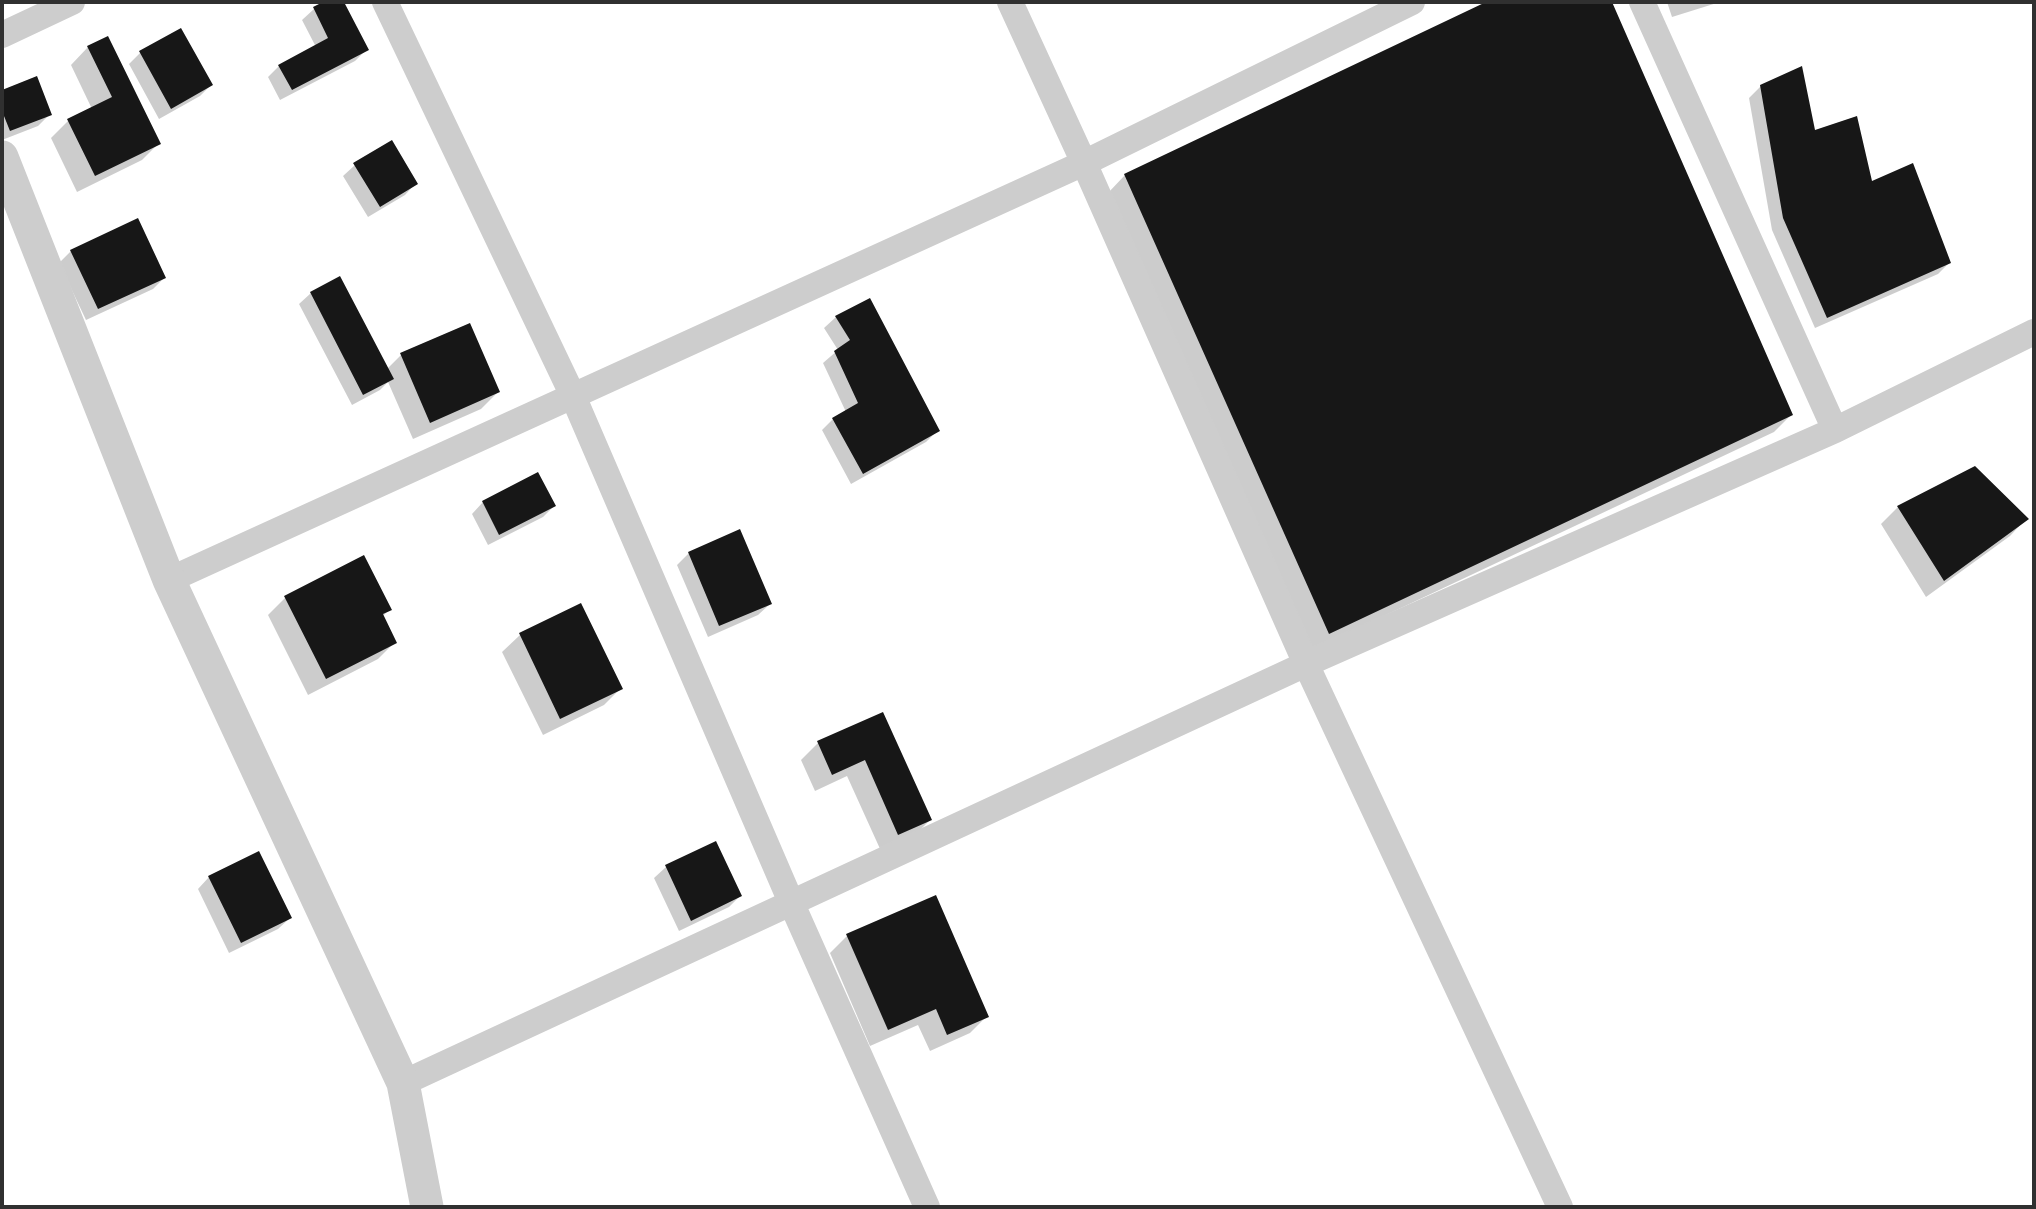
<!DOCTYPE html>
<style>
body{margin:0}
#map{position:relative;width:2036px;height:1209px;overflow:hidden;background:#fff;font-family:"DM Sans",sans-serif}
canvas{display:block}
.frame{position:absolute;inset:0;border:4px solid #303030;pointer-events:none}
</style>
<div id="map">
<canvas width="2036" height="1209"></canvas>
<div class="frame"></div>
</div>
<script>
const context = document.querySelector('canvas').getContext('2d');
context.lineJoin = 'round';
function paint(path, color) {
  context.fillStyle = color;
  context.fill(path, 'evenodd');
}
function strokePath(path, color, width, dash) {
  context.strokeStyle = color;
  context.lineWidth = width;
  context.lineCap = dash ? 'butt' : 'round';
  context.setLineDash(dash || []);
  context.stroke(path);
}
const shadow = new Path2D(`
 M327 2H342L367 49 355 61 280 100 268 77 279 66 316 47 302 20 314 9Z
 M1490 2H1610L1791 415 1774 432 1312 650 1108 193 1125 175Z
 M1667 2H1720L1672 17Z
 M180 30 211 85 200 96 159 119 129 64 140 53Z
 M88 47 159 143 142 160 77 192 51 138 68 121 92 109 71 65Z
 M36 78 50 114 38 126 2 140V91Z
 M1761 86 1871 183 1949 263 1938 274 1815 328 1772 230 1749 98Z
 M355 165 416 183 405 195 368 217 343 176Z
 M71 251 164 278 153 289 86 320 59 263Z
 M311 293 387 369 401 355 498 392 481 409 413 439 388 382 380 390 352 405 299 304Z
 M869 300 938 430 926 442 851 484 822 430 833 419 846 412 823 363 838 350 824 328 836 317Z
 M483 502 554 506 543 517 488 545 472 514Z
 M1898 507 2026 519 2010 536 1926 597 1881 524Z
 M689 553 770 604 758 615 708 637 677 565Z
 M285 598 390 609 382 617 395 642 378 659 308 695 268 615Z
 M580 605 621 688 604 705 543 735 502 652 520 635Z
 M882 714 930 820 913 837 881 851 847 776 815 791 801 760 818 743Z
 M715 843 740 896 729 907 679 931 654 878 666 867Z
 M209 877 290 918 278 929 229 953 198 889Z
 M847 936 987 1016 970 1033 930 1051 918 1025 870 1046 830 953Z`);
const building = new Path2D(`
 M323 2H344L369 50 292 90 278 65 328 38 313 7Z
 M1486 2H1612L1793 415 1329 634 1124 174Z
 M181 28 213 85 171 109 139 51Z
 M108 36 161 144 95 176 67 119 112 97 87 46Z
 M1802 66 1815 130 1857 116 1872 181 1913 163 1951 263 1827 318 1783 218 1760 85Z
 M37 76 52 115 10 131 2 111V90Z
 M392 140 418 184 380 207 353 163Z
 M138 218 166 278 98 309 70 250Z
 M340 276 394 379 363 395 310 292Z
 M870 298 940 431 863 474 832 418 858 403 834 351 850 340 835 316Z
 M470 323 500 392 430 423 400 353Z
 M1975 466 2029 519 1944 581 1897 506Z
 M538 472 556 506 499 535 482 501Z
 M740 529 772 604 719 626 688 552Z
 M364 555 392 610 383 614 397 643 326 679 284 596Z
 M581 603 623 689 560 719 519 633Z
 M883 712 932 820 898 835 865 760 832 775 817 741Z
 M716 841 742 896 691 921 665 865Z
 M259 851 292 918 241 943 208 876Z
 M936 895 989 1017 947 1035 936 1009 888 1030 846 934Z`);
const minor = new Path2D(`
 M385 2 573 396 791 902 927 1207
 M1010 2 1084 163 1306 664 1560 1207
 M1642 2 1835 430
 M2 35 72 2
 M169 580 1084 163 1412 2
 M403 1083 1306 664 1835 430 2034 332`);
const tertiary = new Path2D(`
 M2 157 169 580 403 1083 427 1207`);
paint(shadow, '#0003');
paint(building, '#171717');
strokePath(minor, '#cdcdcd', 26);
strokePath(tertiary, '#cdcdcd', 33);
</script>
